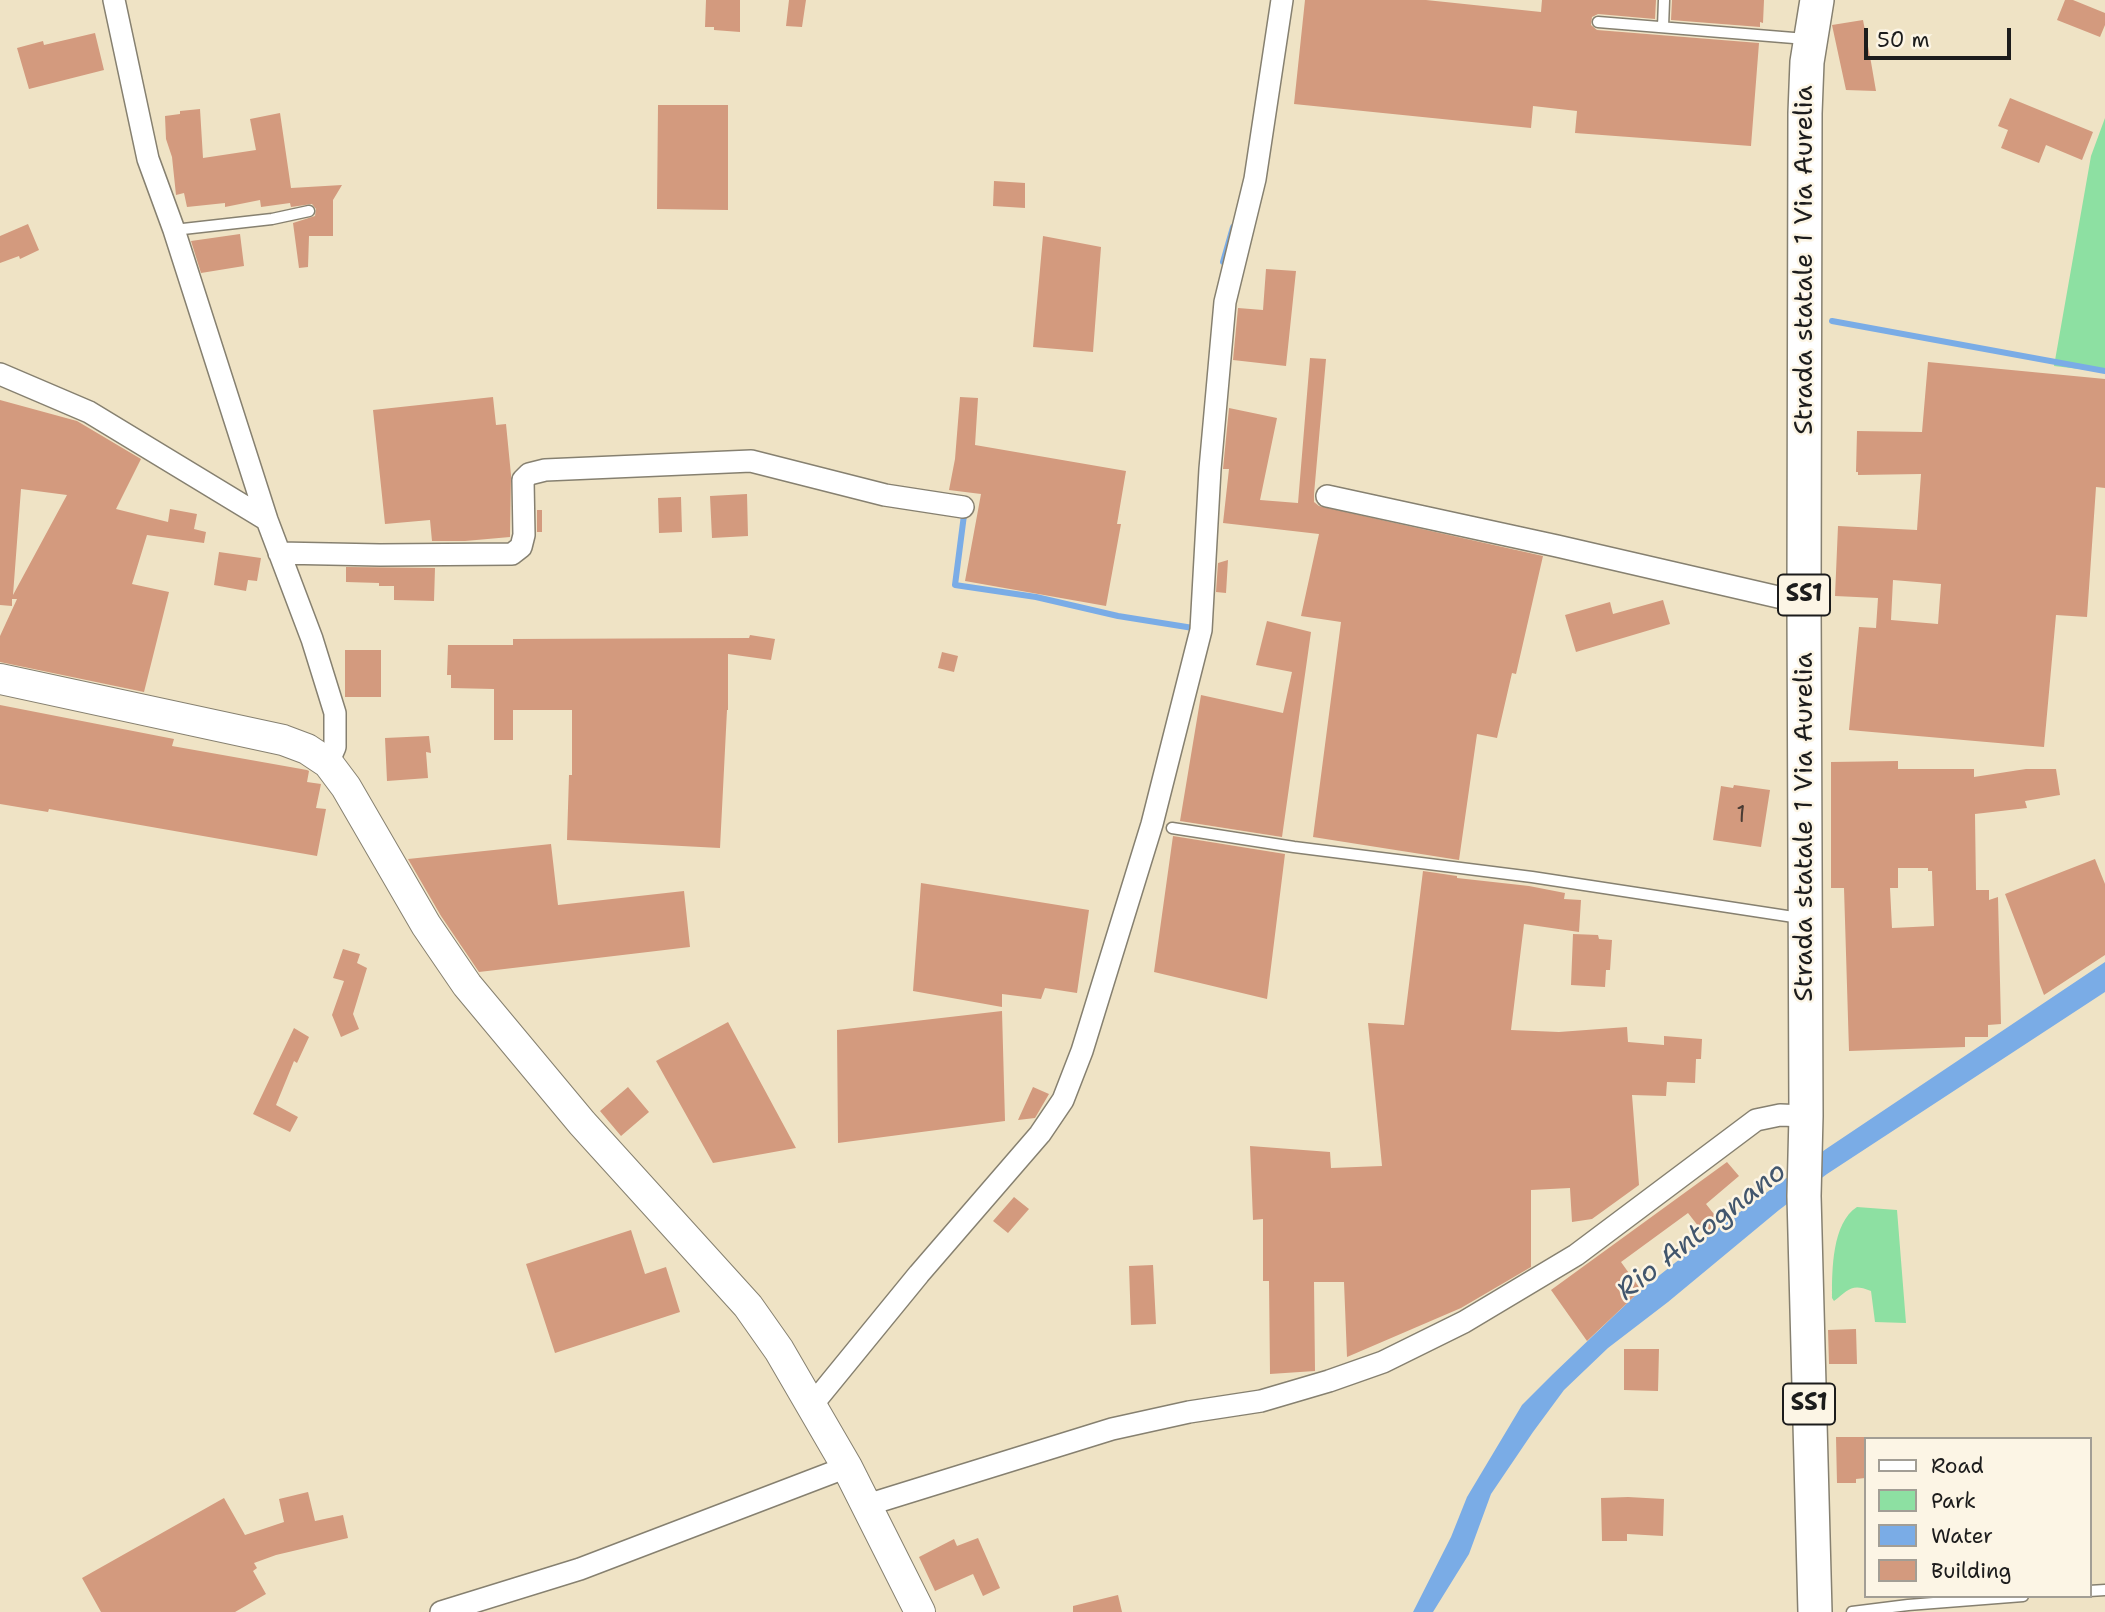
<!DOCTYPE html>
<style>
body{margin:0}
#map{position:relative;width:2105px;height:1612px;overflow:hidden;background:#efe3c5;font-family:"Shantell Sans",sans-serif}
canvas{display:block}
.legend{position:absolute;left:1864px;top:1437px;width:228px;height:161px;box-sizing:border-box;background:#fcf5e5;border:2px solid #a29e95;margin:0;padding:9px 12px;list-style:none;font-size:21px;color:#1c1c1c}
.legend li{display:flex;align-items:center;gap:14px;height:35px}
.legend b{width:35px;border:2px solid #a29e95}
.scale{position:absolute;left:1864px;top:28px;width:147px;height:32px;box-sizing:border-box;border:4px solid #1c1c1c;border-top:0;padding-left:9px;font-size:21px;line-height:24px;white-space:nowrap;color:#1c1c1c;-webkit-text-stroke:5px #fcf5e5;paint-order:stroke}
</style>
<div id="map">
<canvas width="2105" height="1612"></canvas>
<ul class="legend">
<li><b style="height:9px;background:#fff"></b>Road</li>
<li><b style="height:19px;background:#8de0a2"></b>Park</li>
<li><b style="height:19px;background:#7aace6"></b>Water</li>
<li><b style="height:19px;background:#d39a7e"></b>Building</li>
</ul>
<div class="scale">50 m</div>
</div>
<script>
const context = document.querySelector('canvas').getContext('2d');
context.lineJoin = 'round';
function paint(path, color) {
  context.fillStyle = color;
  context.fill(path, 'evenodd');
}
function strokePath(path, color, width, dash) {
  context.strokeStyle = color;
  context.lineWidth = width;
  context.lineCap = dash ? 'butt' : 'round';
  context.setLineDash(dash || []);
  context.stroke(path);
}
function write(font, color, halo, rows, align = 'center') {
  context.font = font + ' "Shantell Sans",sans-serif';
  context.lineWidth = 5;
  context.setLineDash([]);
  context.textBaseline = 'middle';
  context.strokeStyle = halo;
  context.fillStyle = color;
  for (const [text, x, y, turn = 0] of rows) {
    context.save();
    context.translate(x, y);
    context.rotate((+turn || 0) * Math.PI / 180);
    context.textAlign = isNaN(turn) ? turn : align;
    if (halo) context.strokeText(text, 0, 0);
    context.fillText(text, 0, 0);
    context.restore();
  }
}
const green = new Path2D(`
 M2105 118V372L2054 366 2091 156Z
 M1857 1207 1897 1210 1906 1323 1875 1322 1871 1291C1851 1283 1849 1290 1834 1301L1832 1298C1832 1270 1832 1223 1857 1207Z`);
const water = new Path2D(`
 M2105 962V992L1827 1174 1779 1210 1668 1302 1608 1348 1564 1390 1533 1432 1491 1494 1469 1554 1433 1612H1413L1451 1537 1467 1497 1522 1405 1553 1374 1641 1290 1725 1223 1826 1149Z`);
const stream = new Path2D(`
 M1223 262 1233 227
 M1832 321 2105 371
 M964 515 955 585 1036 597 1118 616 1193 628`);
const building = new Path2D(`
 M706 0H740V32L714 30V27H705Z
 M789 0H806L802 27 786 26Z
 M1305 0H1426L1541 12 1542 0H1656L1655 19 1598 14 1592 17 1591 25 1597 30 1759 43 1751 146 1575 133 1577 111 1533 106 1531 128 1294 104Z
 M1672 0H1764L1763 23 1760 22V27L1671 20Z
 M2065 0H2073L2105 13V25L2100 37 2057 20Z
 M1863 20 1871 62 1876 91 1846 90 1832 25Z
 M95 33 104 70 29 89 17 48 43 41 44 45Z
 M2010 98 2093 132 2082 160 2046 145 2039 163 2001 148 2008 130 1998 126Z
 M658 105H728V210L657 209Z
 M200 109 203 158 256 150 250 119 280 113 291 188 342 185 333 200V236H309L308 267 299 268 293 223 315 216 316 209 312 204 291 207 290 203 261 207 260 200 225 207V203L187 207 184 193 176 195 172 157 166 139 165 116 180 114V111Z
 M994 181 1025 183V208L993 206Z
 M28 224 39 250 20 259 19 256 0 263V236Z
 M240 234 244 266 201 273 191 241Z
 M1043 236 1101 247 1093 352 1033 347Z
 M1266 269 1296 271 1286 366 1233 360 1238 308 1263 310Z
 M1310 358 1326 359 1314 494V502L1319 506 1543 556 1516 674 1512 673 1497 738 1477 734 1459 860 1313 837 1341 622 1301 616 1319 534 1223 523 1229 469H1223L1229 408 1277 418 1260 500 1298 503Z
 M1928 362 2105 379V488L2096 487 2087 617 2056 615 2044 747 1849 730 1859 627 1876 628 1878 598 1835 596 1838 526 1917 530 1921 474 1858 475V472H1856L1857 431 1922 432ZM1893 580 1941 584 1938 624 1891 620Z
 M493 397 496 425 506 424 511 475 510 537 465 541H432L430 520 385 524 373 410Z
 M960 397 978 398 975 445 1126 471 1117 524H1121L1106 606 965 581 981 494 949 490 955 459Z
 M0 400 77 421 141 459 116 509 168 522 170 509 197 514 194 529 206 532 204 543 147 535 132 584 169 592 144 692 0 662V636L17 599H12V606L0 605ZM21 489 67 495 13 595Z
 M747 494 748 536 712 538 710 496Z
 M681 497 682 532 659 533 658 498Z
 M537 510H542V532H537Z
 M219 552 261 558 257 581 248 580 246 591 214 585Z
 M1228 560 1226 593 1216 592 1218 563Z
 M346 567 435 568 434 601 394 600V586H379V583L346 582Z
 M1663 600 1670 624 1576 652 1565 615 1610 602 1613 614Z
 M1267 621 1311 632 1282 837 1180 821 1201 695 1283 713 1292 672 1256 665Z
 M750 635 775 639 771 660 728 654V710H727L720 848 567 840 569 775H572V710H513V740H494V689L451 688V675H447L448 645H513V639L749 638Z
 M345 650H381V697H345Z
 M942 652 958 656 954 672 938 668Z
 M0 705 174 739 172 746 307 770 309 771 307 782 321 784 316 808 326 809 317 856 49 809 48 812 0 804Z
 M429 736 431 753 426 752 428 778 387 781 385 738Z
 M1898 761V769H1974V777L2026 769H2056L2060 795 2025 801 2027 808 1975 814 1976 890H1989V900L1998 897 2001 1024 1988 1025V1037H1965V1047L1849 1051 1844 888H1831V762ZM1898 868H1928V871H1932L1934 926 1892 928 1890 888H1898Z
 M1734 785 1770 790 1761 847 1713 840 1721 786 1733 788Z
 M1173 836 1285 854 1267 999 1154 972Z
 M551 844 558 905 684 891 690 947 479 972 441 916 408 859Z
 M2095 859 2105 884V955L2044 995 2005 894Z
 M1423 871 1457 876V878L1529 886 1565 893 1564 899 1581 900 1579 932 1524 924 1511 1030 1559 1032 1627 1027 1628 1042 1664 1045V1036L1702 1039 1701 1059H1696L1695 1083 1667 1082 1666 1096 1632 1095 1639 1185 1592 1219 1572 1222 1570 1188 1531 1190V1267L1461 1308 1347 1357 1344 1282H1314L1315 1371 1270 1374 1269 1281H1263V1219L1253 1220 1250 1146 1330 1152 1331 1168 1382 1166 1368 1023 1404 1025Z
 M921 883 1089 910 1077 993 1045 988 1041 999 1002 994V1007L913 991Z
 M1573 934 1598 935 1599 939 1612 940 1610 970H1606L1605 987 1571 985Z
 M343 949 360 954 357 963 367 968 353 1014 359 1029 341 1037 332 1015 344 981 333 978Z
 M1002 1011 1005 1121 838 1143 837 1030Z
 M728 1022 796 1148 713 1163 656 1061Z
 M294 1028 309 1037 297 1063 294 1061 276 1105 298 1117 290 1132 253 1114Z
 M628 1087 649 1112 621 1136 600 1111Z
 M1033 1087 1049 1094 1035 1118 1018 1120Z
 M1727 1162 1739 1176 1706 1204 1721 1223 1706 1236 1688 1213 1621 1262 1641 1290 1587 1341 1551 1290Z
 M1014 1197 1029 1209 1008 1233 993 1221Z
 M631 1230 645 1274 666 1267 680 1312 555 1353 526 1264Z
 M1153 1265 1156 1324 1131 1325 1129 1266Z
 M1856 1329 1857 1364H1829L1828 1330Z
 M1624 1349H1659L1658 1391 1624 1390Z
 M1836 1437H1865V1478L1856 1479V1483H1837Z
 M308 1492 315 1521 343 1515 348 1538 276 1555 254 1563 257 1568 253 1571 266 1594 235 1612H101L82 1578 224 1498 245 1535 284 1522 279 1499Z
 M1628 1497 1664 1499 1663 1536 1627 1534V1541H1602L1601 1498Z
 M978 1538 1000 1588 983 1596 973 1574 935 1591 919 1557 954 1539 957 1546Z
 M1118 1595 1122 1612H1073V1606Z`);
const lane = new Path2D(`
 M1598 22 1806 39
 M1663 27 1664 0
 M174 230 272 219 309 211
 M1172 828 1294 847 1532 877 1800 918
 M2089 1591 2105 1590
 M1852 1612 1908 1605 2023 1596`);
const street = new Path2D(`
 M114 0 148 159 174 230 267 520 312 639 335 713V747L328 763
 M0 374 89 412 267 520
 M1327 496 1557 546 1804 603
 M279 553 380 555 512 554 521 547 524 535 523 480 529 474 545 470 751 461 885 495 963 507
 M812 1405 919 1274 1040 1134 1063 1100 1082 1051 1152 824 1201 630 1210 469 1225 302 1255 179 1282 0
 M867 1505 1112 1429 1189 1412 1261 1401 1329 1381 1383 1362 1464 1322 1576 1255 1756 1120 1780 1115 1806 1116
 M441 1612 580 1569 847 1467`);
const secondary = new Path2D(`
 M0 679 283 740 307 749 328 763 346 787 426 925 467 985 582 1123 748 1306 779 1350 847 1467 920 1612`);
const primary = new Path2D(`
 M1815 1612 1804 1196 1806 1116 1804 603 1805 113 1807 62 1817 0`);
const numberNames = [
 ["1",1741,816]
];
const shields = [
 [1804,595,52],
 [1809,1404,52]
];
const shieldNames = [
 ["SS1",1804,595],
 ["SS1",1809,1404]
];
const streetNames = [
 ["Strada statale 1 Via Aurelia",1805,260,-90],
 ["Strada statale 1 Via Aurelia",1805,827,-90]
];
const waterNames = [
 ["Rio Antognano",1702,1232,-38]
];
paint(green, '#8de0a2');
paint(water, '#7aace6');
strokePath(stream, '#7aace6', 6);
paint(building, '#d39a7e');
strokePath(lane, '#868070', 13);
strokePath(street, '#868070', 24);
strokePath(secondary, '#868070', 32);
strokePath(primary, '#868070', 36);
strokePath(lane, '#fff', 10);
strokePath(street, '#fff', 21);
strokePath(secondary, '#fff', 30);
strokePath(primary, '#fff', 33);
write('23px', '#4a3c34', null, numberNames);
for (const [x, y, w] of shields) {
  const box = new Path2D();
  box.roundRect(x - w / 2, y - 20.5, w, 41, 5);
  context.fillStyle = '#fcf5e5';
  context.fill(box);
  strokePath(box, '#1c1c1c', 2);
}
write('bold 24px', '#1c1c1c', null, shieldNames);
write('26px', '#1c1c1c', '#fcf5e5', streetNames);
write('italic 28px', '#42566d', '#fcf5e5', waterNames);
</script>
